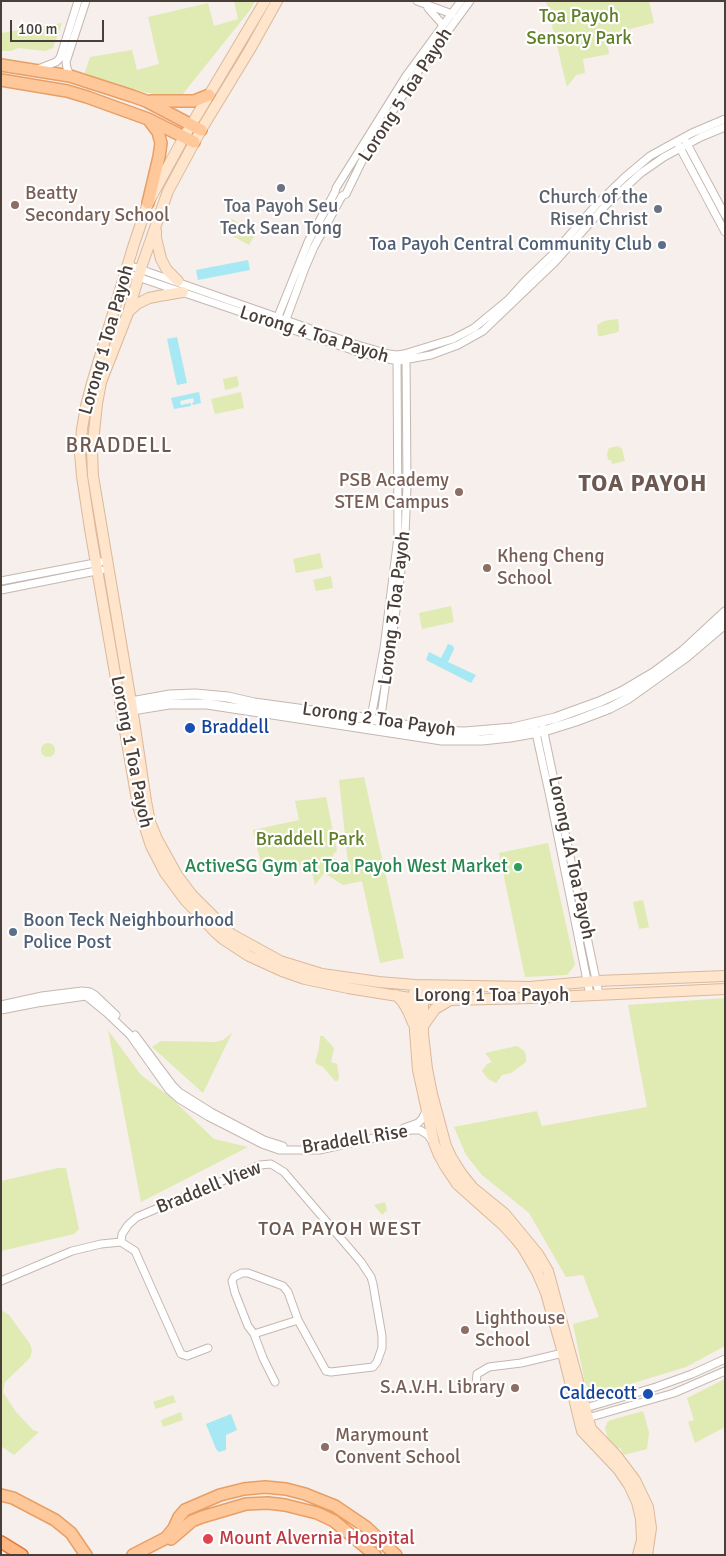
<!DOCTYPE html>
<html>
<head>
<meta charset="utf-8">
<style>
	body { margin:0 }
	#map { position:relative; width:726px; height:1556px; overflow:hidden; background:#f6efeb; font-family:Signika,sans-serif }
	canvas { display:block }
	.frame { position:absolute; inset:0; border:2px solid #4a3e38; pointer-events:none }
	.scale { position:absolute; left:10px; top:20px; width:94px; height:22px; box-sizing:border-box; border:2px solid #4a3e38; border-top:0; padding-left:6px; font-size:15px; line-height:18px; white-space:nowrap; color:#4a3e38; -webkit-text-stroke:4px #fff; paint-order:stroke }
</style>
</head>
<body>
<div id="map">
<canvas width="726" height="1556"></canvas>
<div class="frame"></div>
<div class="scale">100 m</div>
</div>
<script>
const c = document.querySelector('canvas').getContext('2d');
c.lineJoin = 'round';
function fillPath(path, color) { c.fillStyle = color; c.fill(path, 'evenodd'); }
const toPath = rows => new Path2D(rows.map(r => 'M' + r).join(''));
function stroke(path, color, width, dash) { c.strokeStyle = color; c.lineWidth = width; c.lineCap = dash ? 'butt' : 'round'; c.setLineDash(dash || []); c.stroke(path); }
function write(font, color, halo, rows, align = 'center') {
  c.font = font + ' Signika,sans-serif'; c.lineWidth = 4.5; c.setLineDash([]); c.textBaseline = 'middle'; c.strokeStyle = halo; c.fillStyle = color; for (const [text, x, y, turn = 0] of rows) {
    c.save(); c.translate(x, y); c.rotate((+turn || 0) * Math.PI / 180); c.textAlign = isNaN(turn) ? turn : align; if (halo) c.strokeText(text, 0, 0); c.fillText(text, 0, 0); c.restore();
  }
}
fillPath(toPath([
	[234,1,255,1,250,10,182,95,162,95,130,90,84,75,90,57,132,50,137,70,159,64,148,17,208,3,214,26,238,19],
	[546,1,649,1,654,23,605,35,609,54,583,59,585,73,576,75,567,87],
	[62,23,53,48,45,51,18,48,11,51,1,51,1,33],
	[230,218,256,233,249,245,222,230],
	[617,319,618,319,619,329,618,332,602,336,598,336,597,325,604,321],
	[237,376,239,384,237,387,225,390,223,379],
	[241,392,244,408,215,414,211,399],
	[618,446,622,449,625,461,612,464,611,460,608,460,607,453,609,448],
	[320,553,323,568,296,573,293,559],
	[331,576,333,588,316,591,313,580],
	[451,606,454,622,422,629,419,613],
	'41 750a7 7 0 1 1 14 0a7 7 0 1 1-14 0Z',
	[364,777,404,958,380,963,362,881,343,885,324,873,315,885,310,863,263,872,253,830,299,820,295,801,326,797,337,851,333,854,333,858,338,860,339,865,348,863,339,780],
	[548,843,575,965,567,975,525,977,499,853],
	[643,900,649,927,639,929,633,902],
	[725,998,725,1346,686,1367,594,1395,585,1383,573,1324,599,1317,583,1275,566,1277,529,1213,482,1175,466,1155,454,1127,537,1111,542,1126,647,1107,628,1005],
	[108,1030,141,1075,170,1097,214,1139,248,1147,141,1202],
	[232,1033,203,1093,152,1047,161,1041,215,1042,223,1040],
	[320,1036,323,1036,334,1048,331,1062,337,1064,339,1078,337,1081,335,1081,323,1067,315,1063,319,1048],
	[517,1046,523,1050,526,1054,526,1062,511,1073,502,1075,496,1083,488,1079,482,1071,487,1064,492,1062,485,1053],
	[58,1168,66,1168,79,1229,74,1234,1,1251,1,1181],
	[385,1202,387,1210,382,1215,374,1205],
	[1,1310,9,1315,30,1344,32,1350,30,1358,5,1382,3,1392,16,1412,33,1430,39,1432,14,1455,1,1446],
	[725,1379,725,1427,695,1443,688,1422,694,1420,687,1398],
	[173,1395,176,1402,156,1409,153,1402],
	[643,1411,649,1432,647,1449,623,1455,621,1448,611,1450,605,1428,608,1421],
	[181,1412,183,1420,163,1427,161,1420]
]), '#e0eab3');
fillPath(toPath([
	[248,260,250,270,198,280,196,270],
	[177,337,187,383,177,385,167,339],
	[199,392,201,403,193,405,192,403,194,402,193,398,180,401,181,405,191,403,191,406,174,409,171,398],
	[448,644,453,646,454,649,448,662,476,675,471,683,426,660,429,652,441,658],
	[231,1414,237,1430,226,1435,226,1450,219,1452,216,1449,206,1424]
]), '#a6e8f3');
const minor = toPath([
	[417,1,452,14],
	[428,8,443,25],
	[38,69,56,62,60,58,78,1],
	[70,76,67,68,66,62,86,1],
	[686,142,725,215],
	[679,146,725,232],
	[128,265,354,344,389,354,397,355,404,354,453,339,474,328,508,300,526,280,552,255,597,204,625,177,650,156,668,146,692,133,725,119],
	[126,273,361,353,398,361,431,355,458,345,483,331,555,262,606,205,641,173,664,157,701,137,725,127],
	[277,319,308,242,335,192,336,188,406,76,461,1],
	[285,322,305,268,314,247,342,196,346,194,364,157,417,73,470,1],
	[1,581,100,562],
	[1,590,101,570],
	[370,723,384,648,398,537,397,358],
	[534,724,550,797,590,995],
	[543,728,599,994],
	[379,730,398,596,405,536,407,485,406,355],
	[1,1005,42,996,82,991,90,992,95,995,116,1015],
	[1,1010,37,1003,86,996,107,1013,130,1035,169,1090,179,1099,209,1117,262,1144,279,1150,319,1150,411,1130,420,1130,428,1135,432,1141],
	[135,1035,173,1086,179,1092,211,1112,264,1140,283,1146],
	[404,1128,418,1123,422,1119,427,1109],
	[121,1242,122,1234,128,1225,137,1217,260,1165,271,1164,284,1172,361,1262,371,1277,373,1284,382,1336,382,1348,377,1362,373,1367,331,1372,326,1371,298,1320,288,1292,283,1286,248,1273,242,1273,234,1277,232,1281,235,1293,248,1326,254,1334,298,1320],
	[1,1281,72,1251,101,1244,121,1242,135,1251,181,1354,187,1356,208,1348],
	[254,1334,263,1358,275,1382],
	[476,1385,477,1374,489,1367,521,1363,563,1353],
	[582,1409,656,1387,692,1374,725,1359],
	[584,1419,674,1393,725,1371]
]);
const tertiary = toPath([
	[120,704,170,695,195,694,228,697,254,703,371,719,436,731,465,732,513,728,555,718,599,702,623,691,655,672,683,651,725,612],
	[126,711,169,704,207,704,442,740,482,740,510,737,544,731,576,721,610,708,627,699,686,657,725,624]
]);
const secondary = toPath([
	[265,1,184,137,148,203,134,244,92,383,86,406,82,429,80,453,82,476,90,529,138,806,151,846,165,873,185,900,215,932,223,939,249,956,282,971,305,979,348,988,410,998,451,1000,531,998,725,989],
	[277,1,249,51,201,130,168,191,142,265,128,313,101,382,97,404,92,451,93,476,133,714,146,801,150,822,157,839,177,875,192,895,231,934,280,961,322,974,379,982,415,985,530,987,597,981,725,976],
	[156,231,156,238,161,259,167,270,178,281],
	[128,312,137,304,149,298,159,296,183,292],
	[414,993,415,1031,418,1070,434,1143,439,1155,445,1166,457,1184,503,1225,515,1238,523,1248,537,1272,546,1293,563,1353,582,1431,618,1469,629,1485,637,1502,641,1519,642,1540,638,1555],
	[423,993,423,1034,427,1069,432,1094,446,1146,451,1157,461,1173,473,1188,505,1214,538,1254,548,1271,591,1429,616,1455,635,1480,648,1507,651,1528,647,1555],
	[396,995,402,1001,408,1011,413,1023],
	[423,1026,435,1009,450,1000]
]);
const primary = toPath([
	[1,65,70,76,132,96,146,101,201,130],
	[1,80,67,91,87,97,148,119,194,142],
	[151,101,194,101,209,95],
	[148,203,159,157,161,143,158,132,149,120],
	[1,1495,13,1498,55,1520,71,1533,86,1555],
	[171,1539,192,1521,202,1517,246,1504,268,1503,285,1505,317,1513,334,1521,375,1555],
	[133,1555,166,1538,174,1528,179,1517,185,1510,220,1495,244,1489,265,1487,286,1489,305,1494,335,1506,366,1527,396,1555]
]);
const trunk = toPath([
	[1,1542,22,1555]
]);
stroke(minor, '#c5b7b0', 9);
stroke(tertiary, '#c5b7b0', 11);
stroke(secondary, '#dab99c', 12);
stroke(primary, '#e89f66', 14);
stroke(trunk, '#e27738', 14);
stroke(minor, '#fff', 7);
stroke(tertiary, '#fff', 9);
stroke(secondary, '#ffe5cb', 10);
stroke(primary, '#ffc89a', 11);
stroke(trunk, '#ffb883', 11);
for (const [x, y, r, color] of [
	[281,188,5,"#6b7280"],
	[15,205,5,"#8d6e63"],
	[658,209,5,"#6b7280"],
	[662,245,5,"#5c6f8a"],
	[459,492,5,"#8d6e63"],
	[487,568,5,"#8d6e63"],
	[190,728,6,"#1a4fb4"],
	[518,867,5,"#2e9e5b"],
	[13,932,5,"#5c6f8a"],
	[465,1330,5,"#8d6e63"],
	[515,1388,5,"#8d6e63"],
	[648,1394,6,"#1a4fb4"],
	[325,1447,5,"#8d6e63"],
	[208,1539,6,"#e0444e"]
]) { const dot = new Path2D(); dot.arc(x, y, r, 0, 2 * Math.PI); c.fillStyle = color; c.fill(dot); stroke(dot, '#fff', 2); }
write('19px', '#607f28', '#fff', [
	["Toa Payoh",579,17],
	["Sensory Park",579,39],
	["Braddell Park",310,840]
]);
write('19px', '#4a3e38', '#fff', [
	["Lorong 5 Toa Payoh",406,95,-57],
	["Lorong 4 Toa Payoh",314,335,17],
	["Lorong 1 Toa Payoh",107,340,-74],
	["Lorong 3 Toa Payoh",395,608,-83],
	["Lorong 2 Toa Payoh",379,720,8],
	["Lorong 1 Toa Payoh",131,752,79],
	["Lorong 1A Toa Payoh",571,858,78],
	["Lorong 1 Toa Payoh",492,996],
	["Braddell Rise",355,1140,-9],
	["Braddell View",209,1188,-22]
]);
write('19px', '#785e54', '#fff', [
	["Beatty",25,194],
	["Secondary School",25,216],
	["PSB Academy",449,481,"right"],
	["STEM Campus",449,503,"right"],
	["Kheng Cheng",497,557],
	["School",497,579],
	["Lighthouse",475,1319],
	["School",475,1341],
	["S.A.V.H. Library",505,1388,"right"],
	["Marymount",335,1436],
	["Convent School",335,1458]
], 'left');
write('19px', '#5b616d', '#fff', [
	["Church of the",648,198],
	["Risen Christ",648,220],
	["Toa Payoh Seu",281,207,"center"],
	["Teck Sean Tong",281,229,"center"]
], 'right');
write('19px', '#4e5e75', '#fff', [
	["Toa Payoh Central Community Club",652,245],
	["Boon Teck Neighbourhood",23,921,"left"],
	["Police Post",23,943,"left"]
], 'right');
write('19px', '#164399', '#fff', [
	["Braddell",201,728],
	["Caldecott",637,1394,"right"]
], 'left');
write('19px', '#27864d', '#fff', [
	["ActiveSG Gym at Toa Payoh West Market",508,867]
], 'right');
write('19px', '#be3a42', '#fff', [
	["Mount Alvernia Hospital",219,1539]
], 'left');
c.letterSpacing = '1px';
write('20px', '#6d594f', '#fff', [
	["TOA PAYOH WEST",340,1230]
]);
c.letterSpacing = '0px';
c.letterSpacing = '1px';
write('21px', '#6d594f', '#fff', [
	["BRADDELL",119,446]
]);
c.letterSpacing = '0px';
c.letterSpacing = '1px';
write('bold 24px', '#6d594f', '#fff', [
	["TOA PAYOH",643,485]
]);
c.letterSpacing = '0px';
</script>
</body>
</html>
